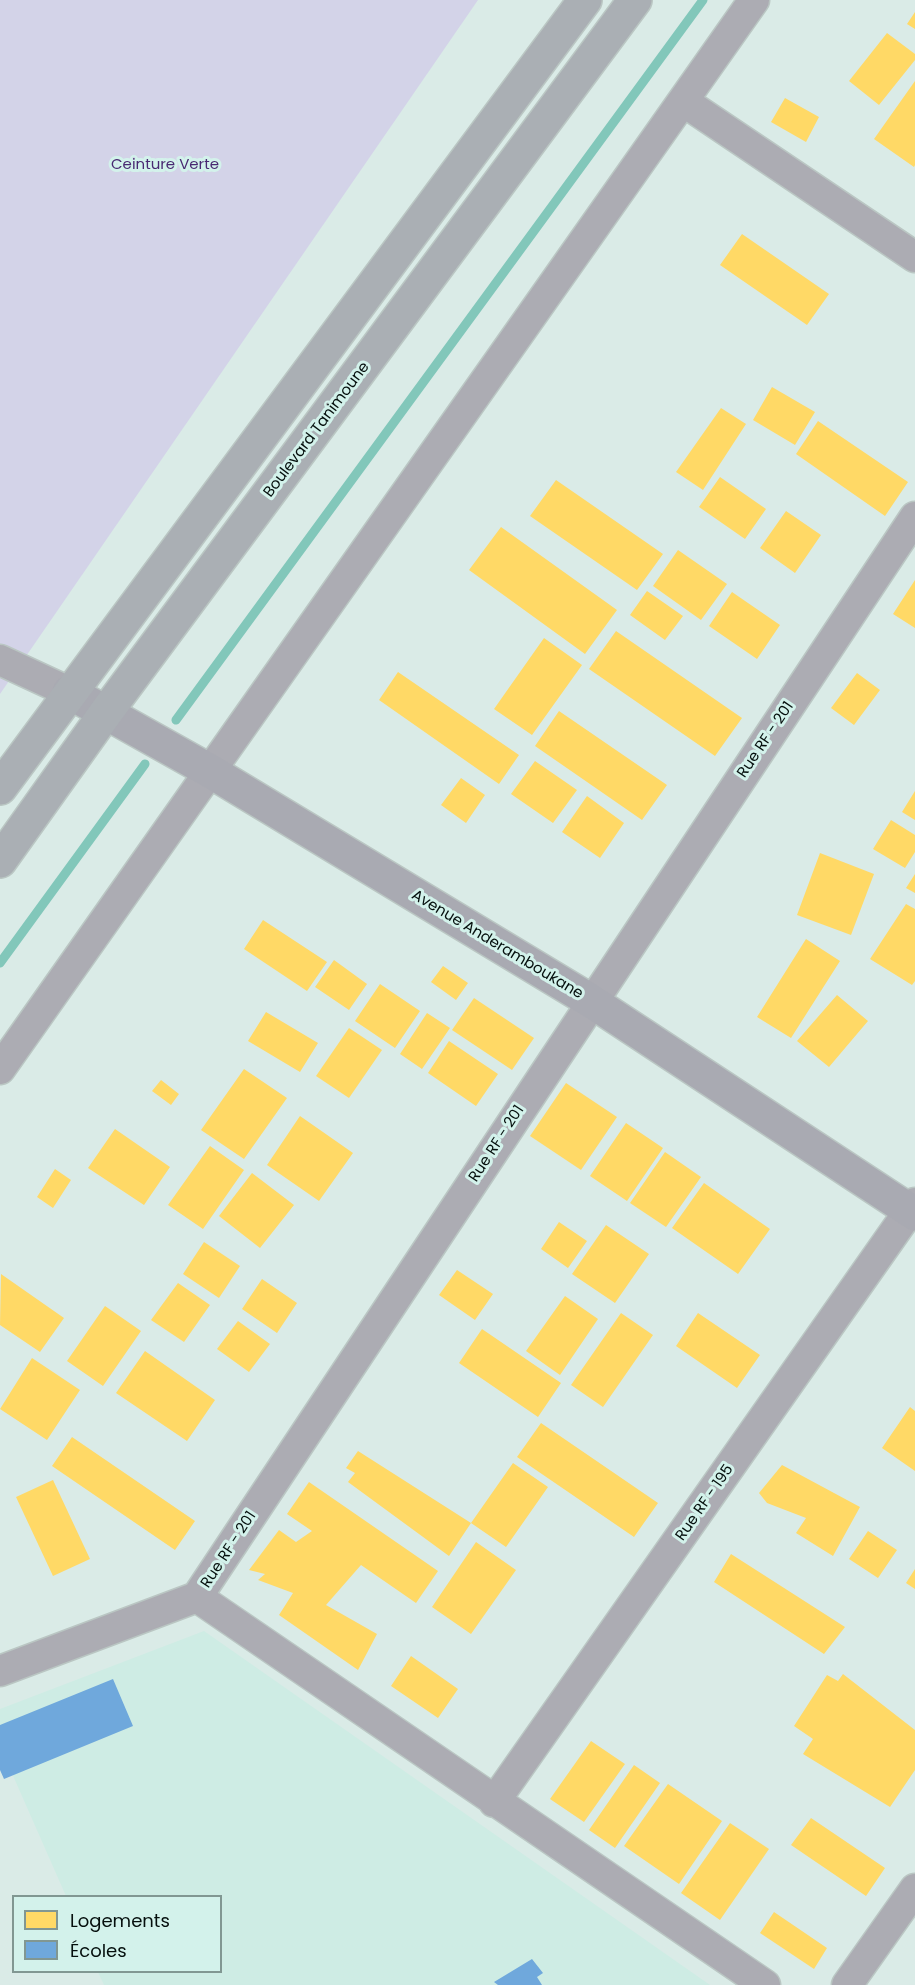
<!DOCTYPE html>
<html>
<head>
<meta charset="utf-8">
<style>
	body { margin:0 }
	#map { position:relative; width:915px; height:1985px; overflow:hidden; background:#daebe7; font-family:Poppins,sans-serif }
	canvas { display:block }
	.legend { position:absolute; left:12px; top:1895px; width:210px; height:78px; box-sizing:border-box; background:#d3f2eb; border:2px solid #819792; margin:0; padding:8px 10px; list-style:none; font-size:18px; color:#050f0d }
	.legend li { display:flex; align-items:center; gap:12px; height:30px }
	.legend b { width:30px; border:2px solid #819792 }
</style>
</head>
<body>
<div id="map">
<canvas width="915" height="1985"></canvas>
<ul class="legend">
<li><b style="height:16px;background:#ffd966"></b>Logements</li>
<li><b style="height:16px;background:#6fa8dc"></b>Écoles</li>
</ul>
</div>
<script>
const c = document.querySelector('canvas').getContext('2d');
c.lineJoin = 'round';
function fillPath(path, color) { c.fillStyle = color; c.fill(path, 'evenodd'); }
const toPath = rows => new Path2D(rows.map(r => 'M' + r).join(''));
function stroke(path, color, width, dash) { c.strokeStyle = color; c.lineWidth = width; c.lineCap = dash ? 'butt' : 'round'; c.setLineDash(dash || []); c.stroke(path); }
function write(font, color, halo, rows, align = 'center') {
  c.font = font + ' Poppins,sans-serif'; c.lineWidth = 6; c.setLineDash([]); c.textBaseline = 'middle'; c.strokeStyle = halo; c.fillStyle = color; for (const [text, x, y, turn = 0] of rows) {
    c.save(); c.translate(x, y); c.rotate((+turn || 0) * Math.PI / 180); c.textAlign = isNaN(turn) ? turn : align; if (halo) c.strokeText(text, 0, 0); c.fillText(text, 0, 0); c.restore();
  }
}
fillPath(toPath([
	[204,1631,710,1985,104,1985,98,1972,220,1972,220,1896,66,1896,0,1746,0,1709]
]), '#ceece4');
fillPath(toPath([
	[0,0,478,0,0,694]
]), '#d3d3e8');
fillPath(toPath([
	[915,12,915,29,907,24],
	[887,33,915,54,915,60,879,105,849,81],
	[915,81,915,165,914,167,874,139],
	[785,98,819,117,806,142,771,122],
	[742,234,829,294,807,325,720,265],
	[772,387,815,412,795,445,753,420],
	[721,408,746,424,703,490,676,472],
	[818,421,908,482,885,516,796,454],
	[720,477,766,509,745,539,699,507],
	[556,480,663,554,637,590,530,516],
	[786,511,821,535,795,573,760,548],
	[501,527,617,610,585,654,469,570],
	[678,550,727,584,701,620,653,586],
	[915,580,915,628,893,614],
	[647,591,683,616,665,640,630,615],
	[732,592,780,625,757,659,709,626],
	[616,631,742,718,715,756,589,669],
	[544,638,582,665,532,735,494,709],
	[398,672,519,755,499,784,379,700],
	[857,673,880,690,854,725,831,708],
	[559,711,667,785,642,820,535,746],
	[535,761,577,790,553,823,511,794],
	[461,778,485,795,466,823,441,805],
	[915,791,915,820,902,812],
	[587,796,624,823,600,858,562,832],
	[891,820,915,835,915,852,905,868,873,849],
	[820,853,874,874,851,935,797,915],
	[915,874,915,893,906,888],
	[906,904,915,909,915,981,912,985,870,959],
	[263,920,327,962,307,991,244,949],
	[806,939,840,961,791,1038,757,1017],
	[334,960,367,984,349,1010,315,987],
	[443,966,468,983,456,1000,431,982],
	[380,984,420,1011,395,1048,355,1021],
	[837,995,868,1021,829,1067,797,1041],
	[474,998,534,1038,512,1070,452,1030],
	[266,1012,318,1043,300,1072,248,1041],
	[427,1013,450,1028,422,1069,400,1054],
	[349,1028,382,1050,349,1098,316,1076],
	[449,1041,498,1074,476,1106,428,1073],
	[244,1069,287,1098,244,1159,201,1130],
	[161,1080,179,1094,171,1105,152,1091],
	[566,1083,617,1117,581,1170,530,1136],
	[300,1116,353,1153,319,1201,267,1165],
	[626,1123,663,1148,627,1201,590,1176],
	[115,1129,170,1167,144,1205,88,1168],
	[210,1146,244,1170,203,1229,168,1205],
	[665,1152,701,1177,666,1227,630,1203],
	[55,1169,71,1180,53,1208,37,1197],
	[252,1173,294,1205,260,1248,219,1216],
	[704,1183,770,1229,738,1274,672,1228],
	[559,1222,587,1241,568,1268,541,1249],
	[606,1225,649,1254,615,1303,572,1274],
	[204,1242,240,1266,219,1298,183,1274],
	[457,1270,493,1294,475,1320,439,1295],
	[1,1274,64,1318,40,1352,0,1325],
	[262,1279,297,1303,277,1333,242,1309],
	[178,1283,210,1305,184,1342,151,1320],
	[565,1296,598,1319,560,1375,526,1351],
	[105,1306,141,1331,103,1386,67,1361],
	[621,1313,653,1335,603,1407,571,1385],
	[698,1313,760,1355,737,1388,676,1346],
	[238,1321,270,1344,249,1372,217,1349],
	[482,1329,561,1383,538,1417,459,1363],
	[145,1351,215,1400,187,1441,116,1393],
	[32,1358,80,1390,47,1440,0,1409],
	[910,1407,915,1411,915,1471,882,1448],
	[541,1423,658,1503,634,1537,517,1457],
	[72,1437,195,1521,175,1550,52,1466],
	[358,1451,471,1523,449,1556,348,1482,355,1473,346,1468],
	[513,1463,548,1487,506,1547,471,1523],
	[782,1465,860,1507,833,1556,796,1533,806,1518,767,1503,759,1493],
	[53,1480,90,1559,53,1576,16,1497],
	[309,1482,438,1571,416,1603,361,1565,326,1605,377,1634,358,1670,279,1615,293,1593,258,1580,265,1574,249,1570,279,1530,296,1542,312,1531,287,1514],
	[868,1531,897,1550,878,1578,849,1559],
	[476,1542,516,1570,471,1634,432,1607],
	[731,1554,845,1627,824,1654,714,1582],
	[915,1569,915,1589,906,1583],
	[411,1656,458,1689,438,1718,391,1686],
	[843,1674,915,1730,915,1770,890,1807,803,1754,813,1739,794,1726,827,1675,838,1681],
	[591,1741,625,1764,584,1822,550,1799],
	[634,1765,660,1783,615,1848,589,1830],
	[668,1784,722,1821,679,1884,624,1846],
	[811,1818,885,1868,866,1896,791,1845],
	[730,1823,769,1849,720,1920,681,1893],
	[774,1912,827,1948,814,1969,760,1933]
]), '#ffd966');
fillPath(toPath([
	[113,1679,133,1726,4,1779,0,1770,0,1725],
	[532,1959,543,1973,537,1977,542,1985,498,1985,494,1982]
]), '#6fa8dc');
stroke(toPath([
	[176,720,703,0],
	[0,963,145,764]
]), '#82c7ba', 9);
const street = toPath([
	[683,101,915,257],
	[0,660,69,692],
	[0,1069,754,0],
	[197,1597,765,1985],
	[0,1671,197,1597,915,517],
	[494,1802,915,1203],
	[847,1985,915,1889]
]);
const secondary = toPath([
	[69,692,210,771,591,1001,915,1214]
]);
const primary = toPath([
	[0,788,585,0],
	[0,861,107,711,635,0]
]);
stroke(street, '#bac6c3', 33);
stroke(secondary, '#bac6c3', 36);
stroke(primary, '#bac6c3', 36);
stroke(street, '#acacb3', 30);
stroke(secondary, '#a9aab2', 33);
stroke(primary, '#aaafb4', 33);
write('15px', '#492972', '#d3f2eb', [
	["Ceinture Verte",165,165]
]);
write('15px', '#050f0d', '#d3f2eb', [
	["Boulevard Tanimoune",317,430,-53],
	["Rue RF - 201",766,740,-56],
	["Avenue Anderamboukane",497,945,31],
	["Rue RF - 201",497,1144,-57],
	["Rue RF - 195",705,1503,-55],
	["Rue RF - 201",229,1550,-57]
]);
</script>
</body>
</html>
